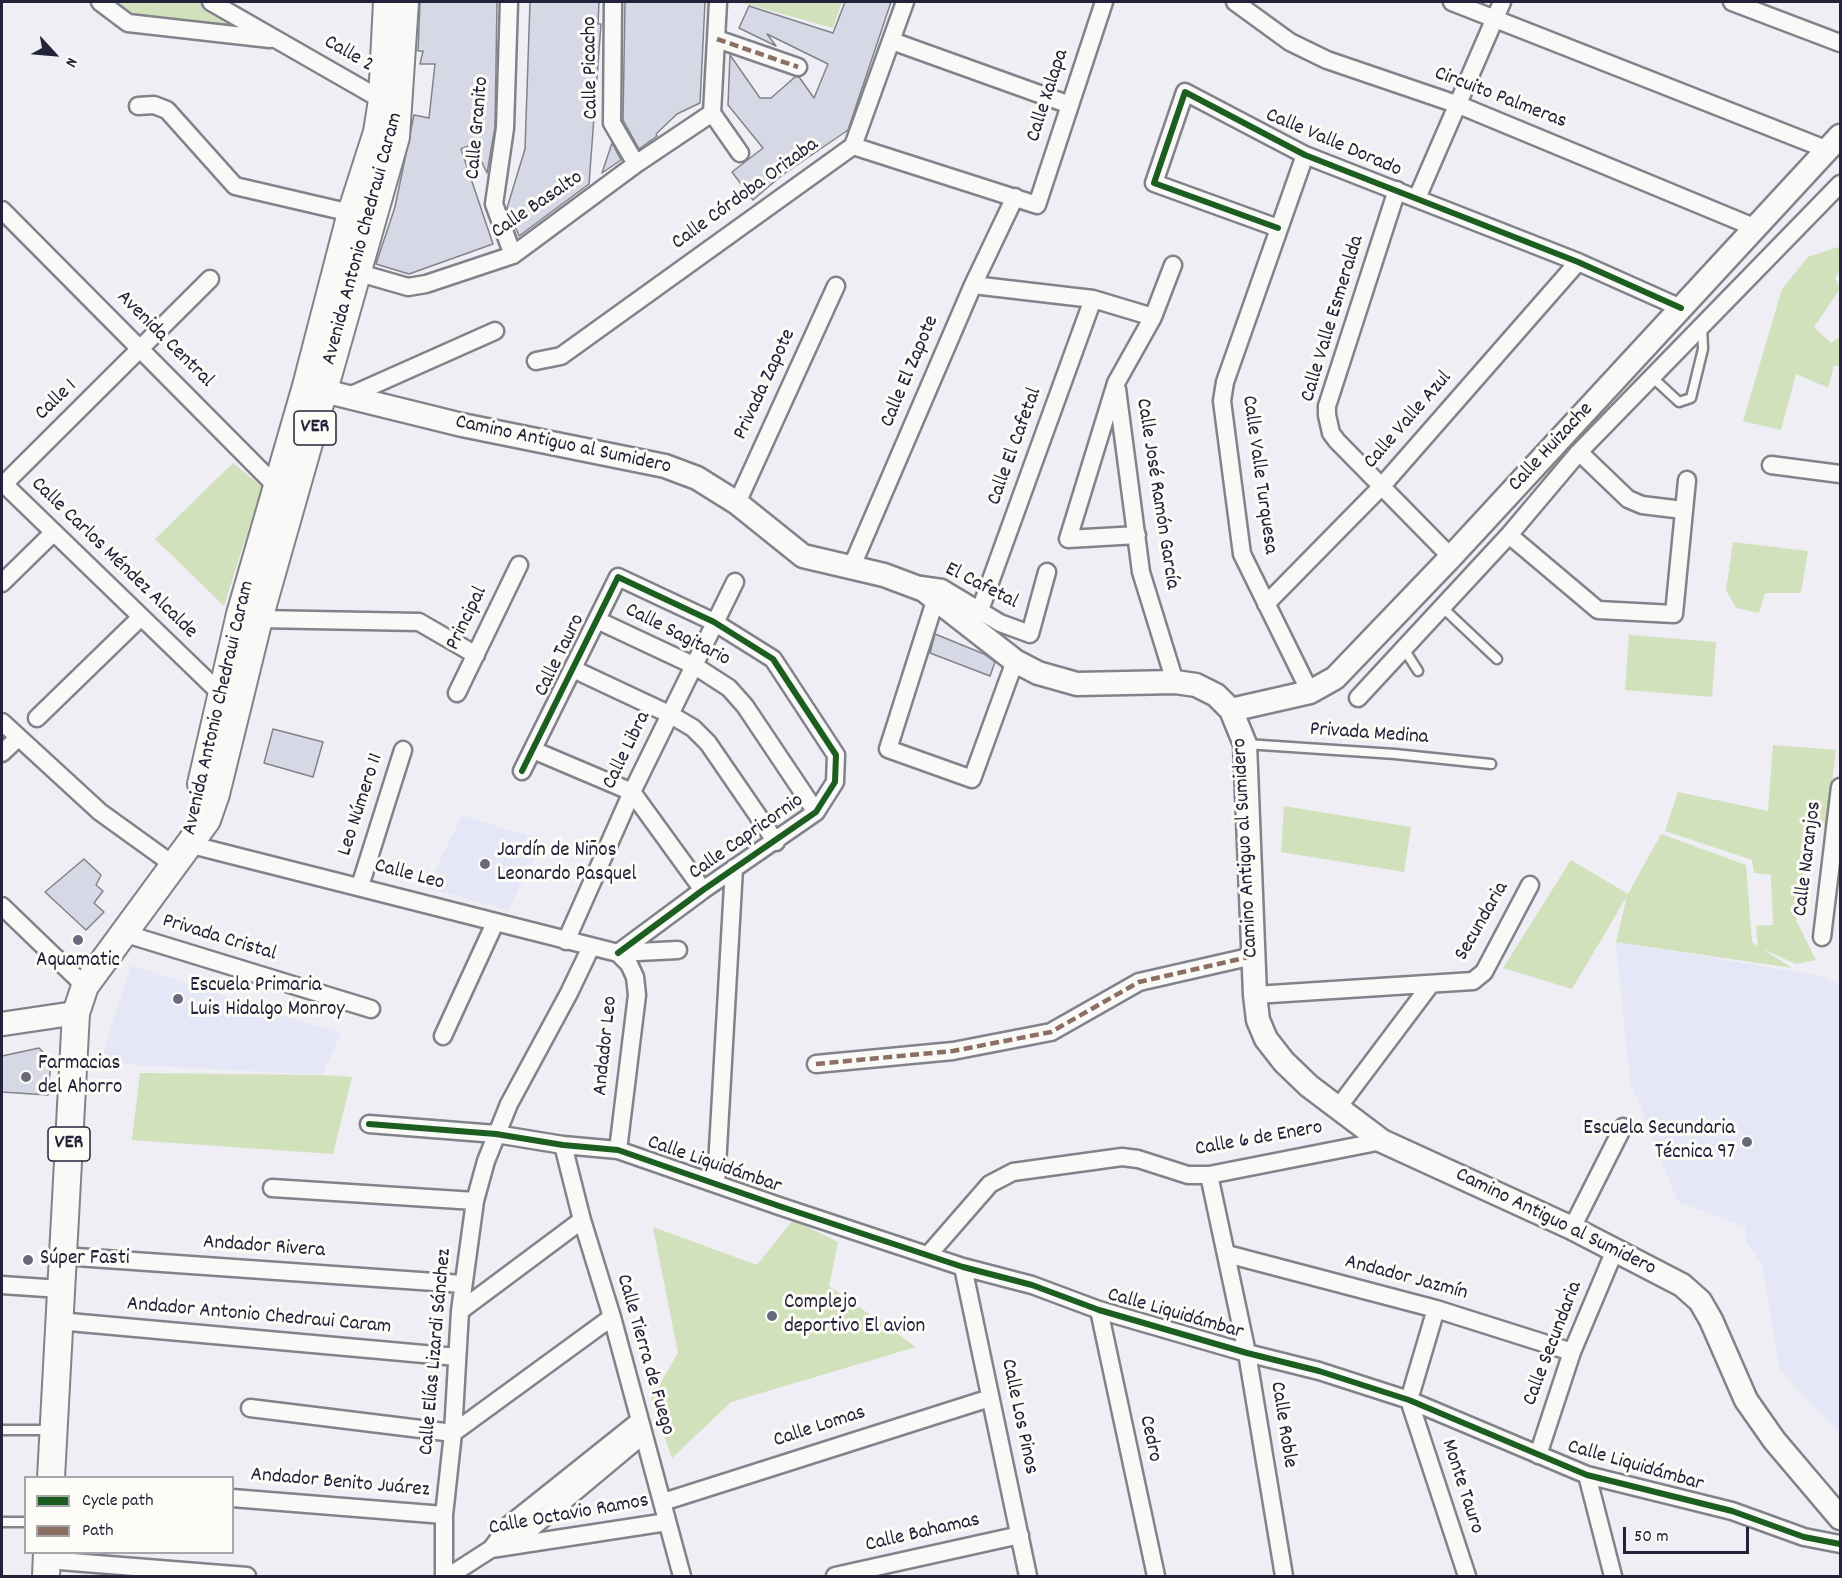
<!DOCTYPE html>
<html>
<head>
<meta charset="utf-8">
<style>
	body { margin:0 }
	#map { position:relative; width:1842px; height:1578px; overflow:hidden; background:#eeeef4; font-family:Dekko,sans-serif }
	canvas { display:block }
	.frame { position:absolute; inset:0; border:3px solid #22223b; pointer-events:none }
	.legend { position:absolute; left:24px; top:1476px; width:210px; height:78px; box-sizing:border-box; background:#fdfcf7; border:2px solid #a5a5ac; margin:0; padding:8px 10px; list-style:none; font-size:18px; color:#22223b }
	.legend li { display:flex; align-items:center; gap:12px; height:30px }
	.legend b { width:30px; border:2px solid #a5a5ac }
	.north { position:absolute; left:24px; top:24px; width:60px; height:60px; -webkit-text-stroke:4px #fdfcf7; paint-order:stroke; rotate:116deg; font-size:16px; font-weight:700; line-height:24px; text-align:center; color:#22223b }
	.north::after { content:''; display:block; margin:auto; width:21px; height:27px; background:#22223b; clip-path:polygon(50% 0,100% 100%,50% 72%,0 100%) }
	.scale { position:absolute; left:1623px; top:1527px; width:126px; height:27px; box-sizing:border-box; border:3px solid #22223b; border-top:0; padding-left:8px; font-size:18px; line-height:21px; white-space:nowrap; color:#22223b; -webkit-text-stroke:4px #fdfcf7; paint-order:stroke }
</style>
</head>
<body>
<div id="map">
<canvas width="1842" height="1578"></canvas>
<div class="frame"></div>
<ul class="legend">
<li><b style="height:8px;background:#1b5e20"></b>Cycle path</li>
<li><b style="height:8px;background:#8d6e63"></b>Path</li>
</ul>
<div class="north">N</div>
<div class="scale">50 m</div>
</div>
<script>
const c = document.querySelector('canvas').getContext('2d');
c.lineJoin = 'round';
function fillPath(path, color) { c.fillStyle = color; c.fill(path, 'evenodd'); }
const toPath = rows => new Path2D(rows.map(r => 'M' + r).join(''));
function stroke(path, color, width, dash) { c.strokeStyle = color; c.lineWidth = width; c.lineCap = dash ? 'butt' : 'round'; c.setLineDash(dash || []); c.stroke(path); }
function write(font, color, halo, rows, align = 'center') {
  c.font = font + ' Dekko,sans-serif'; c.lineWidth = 6; c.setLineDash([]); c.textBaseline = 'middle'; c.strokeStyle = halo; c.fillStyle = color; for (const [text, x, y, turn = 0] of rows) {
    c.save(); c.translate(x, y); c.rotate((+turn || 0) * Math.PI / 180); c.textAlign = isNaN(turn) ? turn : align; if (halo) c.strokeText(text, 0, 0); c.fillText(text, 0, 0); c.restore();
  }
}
fillPath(toPath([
	[462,815,543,841,508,910,427,888],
	[1616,942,1822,976,1840,984,1840,1433,1780,1371,1762,1264,1746,1241,1746,1227,1678,1202,1630,1081],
	[131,965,341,1034,322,1075,100,1063]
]), '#e5e7f6');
fillPath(toPath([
	[113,2,198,2,229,20,225,32,129,17],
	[739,2,842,2,833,28],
	[1838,247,1840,249,1840,270,1835,278,1840,289,1814,327,1831,343,1840,337,1840,367,1834,365,1828,388,1796,374,1781,430,1743,421,1782,289,1808,257],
	[233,463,262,487,224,606,155,539],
	[1733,542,1808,551,1801,593,1765,593,1759,613,1736,608,1726,590],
	[1629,635,1716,642,1712,697,1625,690],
	[1773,745,1836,750,1826,829,1813,832,1796,920,1816,960,1796,964,1763,949,1792,968,1616,942,1627,896,1572,989,1503,968,1571,860,1628,894,1661,834,1746,865,1752,942,1758,946,1756,926,1773,925,1771,875,1754,873,1752,860,1665,831,1678,792,1768,811],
	[1284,806,1411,827,1404,872,1281,852],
	[140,1073,322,1075,352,1077,333,1154,132,1140],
	[793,1220,838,1242,829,1286,916,1347,731,1402,672,1458,651,1399,678,1353,653,1227,757,1265]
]), '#d1e1bc');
const building = toPath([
	[420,2,497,2,495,127,487,173,473,144,461,149,493,244,409,274,376,264,395,207,414,115,429,118,435,64,420,64,423,51,418,51,420,2],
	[530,2,599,2,598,24,601,24,589,184,519,236,507,208,525,149,530,2],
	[625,2,705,2,700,103,677,114,656,134,657,136,639,149,623,120,625,2],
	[845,2,891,2,848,130,781,176,753,200,732,172,763,148,728,105,730,55,760,98,771,98,795,77,799,77,814,98,828,64,767,34,776,46,739,28,749,6,833,33,845,2],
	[612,143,621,160,602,173,612,143],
	[935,634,984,654,995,662,990,676,930,653,935,634],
	[273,729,323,742,313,777,264,763,273,729],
	[84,859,101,875,96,885,103,891,94,903,104,912,86,930,45,892,84,859],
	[39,1048,51,1061,48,1095,2,1092,2,1056,39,1048]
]);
fillPath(building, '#d7d8e5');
stroke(building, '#82828a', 1.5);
const service = toPath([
	[1652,377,1679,402,1691,398,1703,349,1702,326],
	[1443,608,1497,659],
	[1404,649,1418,671],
	[1246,744,1395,754,1491,764],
	[2,1430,51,1430],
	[2,1522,26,1522]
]);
const minor = toPath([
	[100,2,128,23,270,39],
	[211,2,382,100,391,102],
	[509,2,505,128,494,204,513,255],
	[613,2,612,123,636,164],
	[718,2,712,113,740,153],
	[1235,2,1290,42,1327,60,1459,105,1756,228],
	[1452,2,1828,150],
	[1732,2,1840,43],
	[717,39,798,67],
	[892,41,1070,105],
	[138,106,154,105,167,110,235,186,351,213],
	[853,146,1037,205,1104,2],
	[1305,155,1225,382,1222,401,1242,554,1310,692],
	[1397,190,1327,406,1327,415,1331,433,1337,441,1451,557],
	[1417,198,1502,2],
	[2,210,282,492],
	[1278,228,1154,183,1185,92,1305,155,1578,262,1681,308],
	[349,270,408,287,426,284,513,255,636,164,712,113],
	[973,285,1093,299,1153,317],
	[536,361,561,356,853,146,905,2],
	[1117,389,1141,572,1175,682],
	[349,396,495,331],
	[1579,452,1628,499,1642,505,1683,510],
	[1771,465,1840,474],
	[2,482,220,693],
	[4,484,210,279],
	[737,503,836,286],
	[1137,535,1068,539,1116,383,1153,317,1173,265],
	[1509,535,1598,610,1674,614,1687,480],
	[852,566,973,285,1015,197],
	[2,583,53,533],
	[921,585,942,588,1000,623,1030,634,1047,572],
	[936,598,888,749,972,779,1015,661],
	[1266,604,1381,487,1578,262],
	[980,610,1093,299],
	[259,619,419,622,476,655],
	[597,620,695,666,729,688,745,706,816,812],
	[573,669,671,715,693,728,708,743,776,842],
	[457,693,519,565],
	[1358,698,1509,535,1579,452,1840,184],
	[37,718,141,617],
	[2,722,100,812,175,866],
	[533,750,632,792,703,890],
	[2,753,18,738],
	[522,771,618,577,714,622,773,659,836,755,835,782,816,812,703,890,618,953],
	[188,844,618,953,678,950],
	[360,886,403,750],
	[2,906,85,986],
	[123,933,371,1009],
	[1822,937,1840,787],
	[566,941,632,792,735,582],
	[1255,995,1473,981,1484,972,1530,885],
	[443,1036,495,923],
	[816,1064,953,1051,1051,1032,1139,982,1253,956],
	[1337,1109,1431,984],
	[369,1124,496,1134,563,1145,618,1150,779,1206,963,1267,1032,1285,1099,1310,1247,1353,1319,1371,1409,1400,1587,1475,1732,1511,1804,1537,1840,1544],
	[563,1145,582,1220,612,1317,682,1576],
	[618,1150,637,995,635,977,629,964,618,953],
	[1209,1175,1247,1353,1284,1576],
	[716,1184,734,868],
	[272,1188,475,1201],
	[1572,1228,1623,1127],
	[929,1254,990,1184,1013,1172,1122,1157,1138,1159,1188,1175,1209,1175,1382,1141],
	[1227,1254,1436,1309,1572,1352],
	[62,1256,463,1284],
	[963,1267,1028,1576],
	[2,1285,60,1289],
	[1436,1309,1409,1400,1467,1576],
	[1099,1310,1156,1576],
	[460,1311,582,1220],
	[58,1321,457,1357],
	[250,1408,453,1433,612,1317],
	[1538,1455,1572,1352,1615,1250],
	[1587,1475,1613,1576],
	[232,1498,444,1515],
	[663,1502,990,1398],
	[508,1541,527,1532,643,1435],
	[491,1549,510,1524,639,1421],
	[47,1560,247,1576],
	[444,1576,444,1515,453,1433,460,1311,475,1201,486,1161,509,1104,569,993,591,947],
	[449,1576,491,1549,667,1522],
	[835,1576,1020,1535]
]);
const secondary = toPath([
	[308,387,462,425,665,466,697,478,737,503,803,556,884,575,924,590,1015,661,1038,673,1077,684,1175,682,1196,685,1216,695,1231,710,1245,744,1255,995,1258,1020,1266,1039,1284,1062,1309,1086,1382,1141,1572,1228,1682,1285,1700,1301,1711,1320,1746,1400,1774,1440,1840,1518],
	[1231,710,1310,692,1335,678,1451,557,1840,136],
	[2,1024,76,1013]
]);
const primary = toPath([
	[201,784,240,614,306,386,351,213,377,132,382,100,387,2],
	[51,1478,76,1013,85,986,207,820,216,794,259,619,396,137,405,2],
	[46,1576,47,1552]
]);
stroke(service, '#82828a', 13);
stroke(minor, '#82828a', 21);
stroke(secondary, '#82828a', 27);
stroke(primary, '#82828a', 30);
stroke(service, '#f9f9f8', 8);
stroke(minor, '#f9f9f8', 16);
stroke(secondary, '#f9f9f8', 22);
stroke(primary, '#f9f9f8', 26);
stroke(toPath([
	[717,39,798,67],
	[816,1064,953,1051,1051,1032,1139,982,1253,956]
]), '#8d6e63', 4.5, [9, 4.5]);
stroke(toPath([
	[1278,228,1154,183,1185,92,1305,155,1578,262,1681,308],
	[522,771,618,577,714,622,773,659,836,755,835,782,816,812,703,890,618,953],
	[369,1124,496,1134,563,1145,618,1150,779,1206,963,1267,1032,1285,1099,1310,1247,1353,1319,1371,1409,1400,1587,1475,1732,1511,1804,1537,1840,1544]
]), '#1b5e20', 6);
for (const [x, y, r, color] of [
	[485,864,6,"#69697c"],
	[78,940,6,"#69697c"],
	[178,999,6,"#69697c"],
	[26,1077,6,"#69697c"],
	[1747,1142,6,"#69697c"],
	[28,1260,6,"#69697c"],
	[772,1316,6,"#69697c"]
]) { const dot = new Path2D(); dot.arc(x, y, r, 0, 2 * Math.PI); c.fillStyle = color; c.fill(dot); stroke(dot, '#fdfcf7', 2); }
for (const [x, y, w] of [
	[315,428,42],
	[69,1144,42]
]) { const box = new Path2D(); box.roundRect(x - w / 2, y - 17, w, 34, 4.5); c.fillStyle = '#fdfcf7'; c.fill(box); stroke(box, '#22223b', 1.5); }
write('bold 20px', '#22223b', null, [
	["VER",315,428],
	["VER",69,1144]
]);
write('21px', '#22223b', '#fdfcf7', [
	["Calle 2",348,55,30],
	["Calle Picacho",592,68,-91],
	["Calle Xalapa",1049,96,-72],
	["Circuito Palmeras",1500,99,21],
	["Calle Granito",479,128,-85],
	["Calle Valle Dorado",1333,144,23],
	["Calle Córdoba Orizaba",746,195,-36],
	["Calle Basalto",538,206,-34],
	["Avenida Antonio Chedraui Caram",364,239,-75],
	["Calle Valle Esmeralda",1334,319,-73],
	["Avenida Central",164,340,45],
	["Calle El Zapote",911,372,-67],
	["Privada Zapote",766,385,-65],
	["Calle 1",57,401,-44],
	["Calle Valle Azul",1409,421,-49],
	["Camino Antiguo al Sumidero",563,446,12],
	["Calle El Cafetal",1016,447,-70],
	["Calle Huizache",1552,448,-47],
	["Calle Valle Turquesa",1258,475,82],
	["Calle José Ramón García",1156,494,81],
	["Calle Carlos Méndez Alcalde",113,559,44],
	["El Cafetal",981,587,27],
	["Principal",468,619,-64],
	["Calle Sagitario",677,636,27],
	["Calle Tauro",561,656,-64],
	["Avenida Antonio Chedraui Caram",220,708,-77],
	["Privada Medina",1369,735,4],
	["Calle Libra",628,751,-64],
	["Leo Número 11",362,805,-72],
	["Calle Capricornio",747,838,-35],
	["Camino Antiguo al Sumidero",1247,848,-93],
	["Calle Naranjos",1809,859,-83],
	["Calle Leo",409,876,15],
	["Secundaria",1483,922,-60],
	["Privada Cristal",219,939,17],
	["Andador Leo",607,1046,-84],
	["Calle 6 de Enero",1259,1140,-10],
	["Calle Liquidámbar",714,1166,19],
	["Camino Antiguo al Sumidero",1555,1223,26],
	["Andador Rivera",264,1248,4],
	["Andador Jazmín",1406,1279,15],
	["Calle Liquidámbar",1175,1315,16],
	["Andador Antonio Chedraui Caram",259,1317,5],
	["Calle Secundaria",1554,1344,-69],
	["Calle Elías Lizardi Sánchez",437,1352,-85],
	["Calle Tierra de Fuego",644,1355,74],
	["Calle Los Pinos",1018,1417,78],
	["Calle Roble",1282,1425,81],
	["Calle Lomas",820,1428,-18],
	["Cedro",1149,1439,78],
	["Calle Liquidámbar",1635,1467,16],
	["Andador Benito Juárez",340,1484,5],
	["Monte Tauro",1461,1487,72],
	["Calle Octavio Ramos",569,1516,-10],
	["Calle Bahamas",923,1534,-13]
]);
write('21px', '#22223b', '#fdfcf7', [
	["Jardín de Niños",497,852],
	["Leonardo Pasquel",497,876],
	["Aquamatic",78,962,"center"],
	["Escuela Primaria",190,987],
	["Luis Hidalgo Monroy",190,1011],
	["Farmacias",38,1065],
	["del Ahorro",38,1089],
	["Escuela Secundaria",1735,1130,"right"],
	["Técnica 97",1735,1154,"right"],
	["Súper Fasti",40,1260],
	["Complejo",784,1304],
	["deportivo El avion",784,1328]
], 'left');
</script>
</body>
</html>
